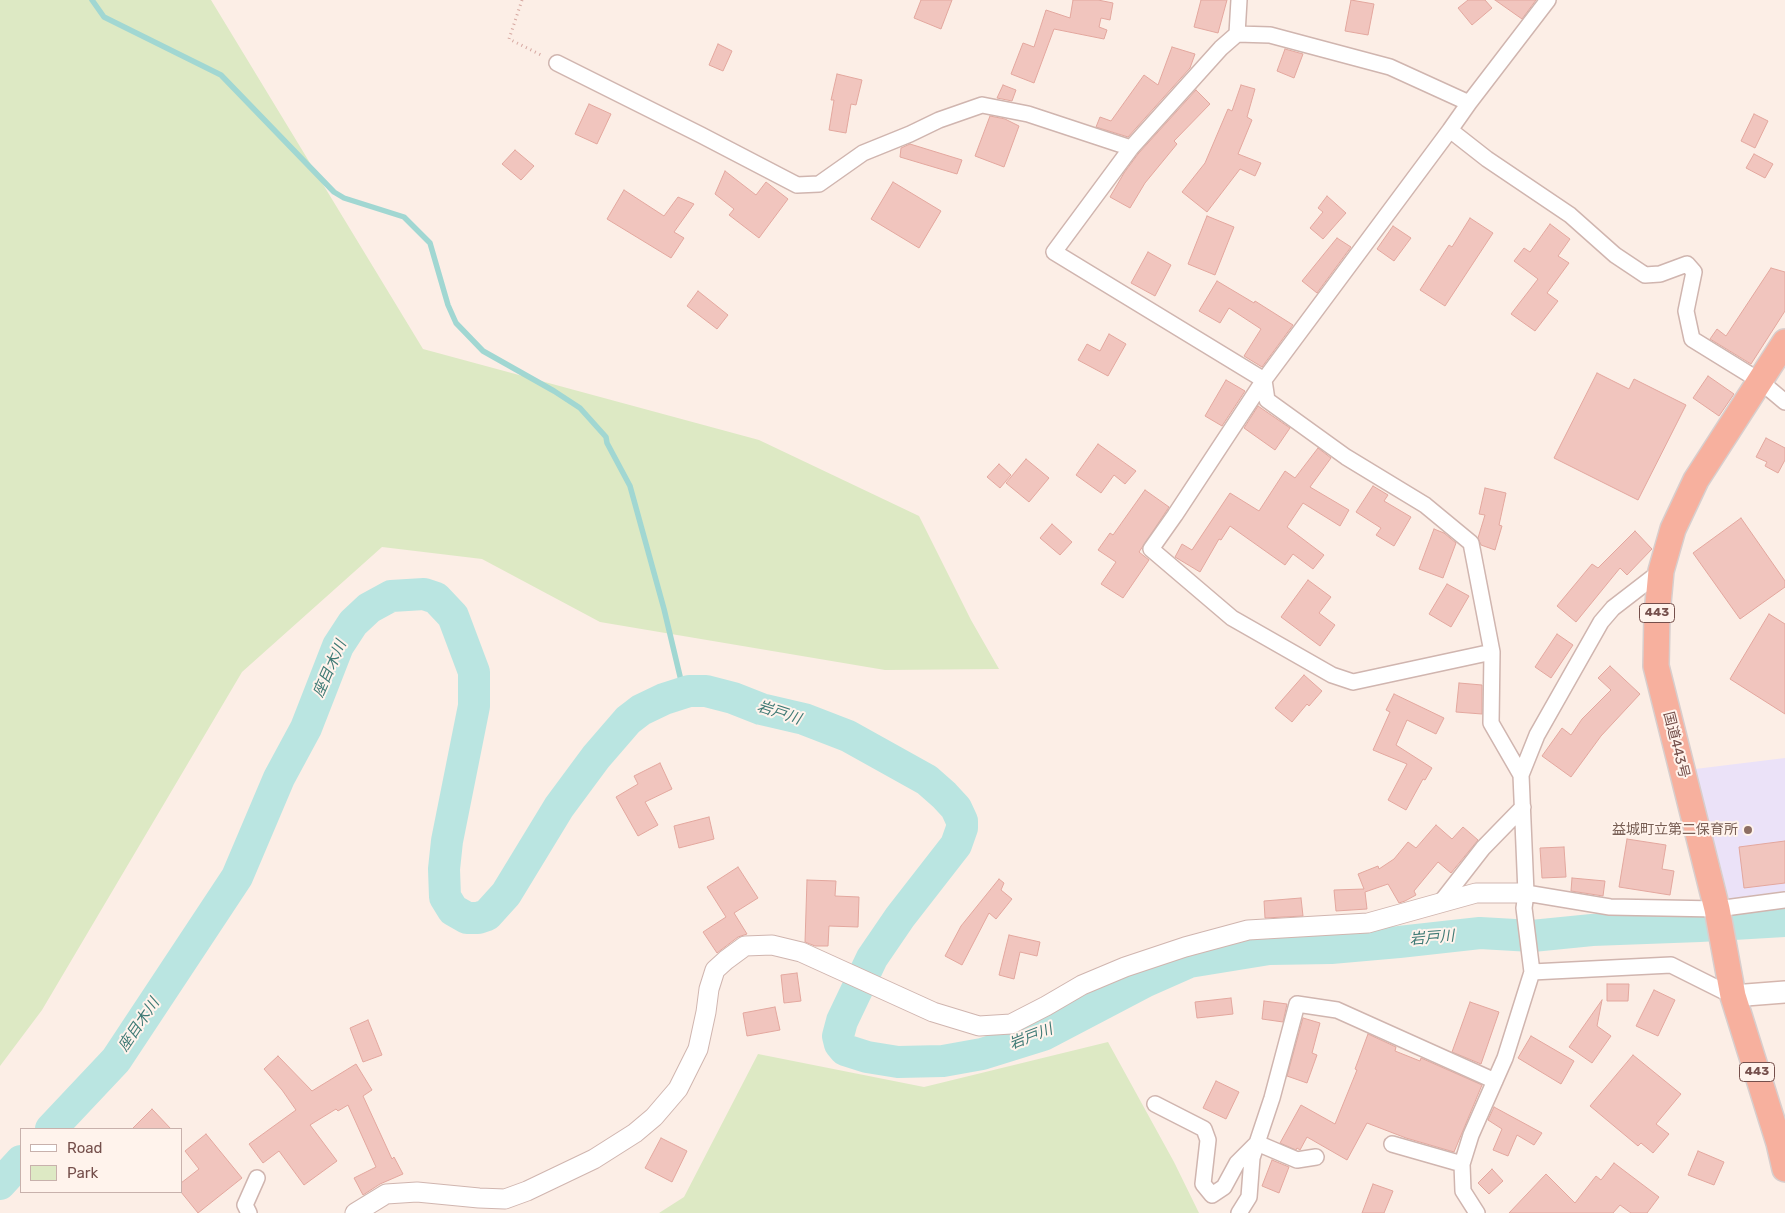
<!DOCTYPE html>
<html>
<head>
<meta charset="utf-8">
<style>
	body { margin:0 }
	#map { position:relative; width:1785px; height:1213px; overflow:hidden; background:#fceee6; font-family:Rubik,sans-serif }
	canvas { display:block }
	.legend { position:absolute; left:20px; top:1128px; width:162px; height:65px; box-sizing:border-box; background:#fff3ec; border:1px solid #c8b1ac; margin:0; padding:6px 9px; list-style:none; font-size:15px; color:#754f4b }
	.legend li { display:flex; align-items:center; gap:10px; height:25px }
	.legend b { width:25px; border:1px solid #c8b1ac }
</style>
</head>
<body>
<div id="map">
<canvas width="1785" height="1213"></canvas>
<ul class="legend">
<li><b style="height:6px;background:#fff"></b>Road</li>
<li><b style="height:14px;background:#dde9c4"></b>Park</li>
</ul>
</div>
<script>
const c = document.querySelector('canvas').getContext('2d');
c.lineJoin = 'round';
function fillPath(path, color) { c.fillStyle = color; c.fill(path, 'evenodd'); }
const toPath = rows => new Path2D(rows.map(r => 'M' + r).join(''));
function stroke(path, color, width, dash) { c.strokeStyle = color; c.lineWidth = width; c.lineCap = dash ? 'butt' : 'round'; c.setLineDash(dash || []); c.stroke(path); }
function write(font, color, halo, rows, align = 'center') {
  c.font = font + ' Rubik,"Noto Sans JP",sans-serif'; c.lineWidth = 4; c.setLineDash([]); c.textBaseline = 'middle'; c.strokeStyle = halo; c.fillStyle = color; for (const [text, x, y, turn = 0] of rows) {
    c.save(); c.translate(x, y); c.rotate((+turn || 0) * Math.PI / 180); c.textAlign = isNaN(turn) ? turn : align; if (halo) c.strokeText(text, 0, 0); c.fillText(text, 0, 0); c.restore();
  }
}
fillPath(toPath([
	[1785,758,1785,891,1729,899,1695,769]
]), '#ebe2f8');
fillPath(toPath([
	[0,0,211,0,423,349,759,440,919,516,971,620,999,669,885,670,600,622,482,559,382,547,242,672,42,1010,0,1066],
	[1108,1042,1174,1162,1199,1213,659,1213,684,1197,758,1054,924,1087]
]), '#dde9c4');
stroke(toPath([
	[92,0,104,17,221,75,334,192,344,198,404,217,430,243,448,305,456,323,483,351,554,391,580,408,606,437,607,443,630,486,664,609,684,693]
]), '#a1d7d2', 5.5);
stroke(toPath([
	[51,1129,116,1060,237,877,279,778,306,728,338,646,353,623,369,608,391,596,424,594,436,598,453,616,474,672,474,706,447,841,444,869,445,897,453,910,467,918,478,918,487,915,506,894,559,807,596,757,628,720,641,710,664,699,689,691,706,691,733,698,761,709,804,719,848,736,927,780,944,795,956,808,962,821,962,828,956,845,900,917,872,958,842,1021,838,1036,840,1044,845,1050,867,1057,898,1062,943,1061,982,1054,1043,1035,1146,981,1189,962,1269,949,1331,948,1399,942,1480,933,1532,936,1592,930,1700,926,1785,921],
	[0,1184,21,1161]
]), '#bae5e1', 32);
const building = toPath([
	[921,0,952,0,941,29,914,18,921,0],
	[1073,0,1098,0,1113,3,1110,20,1101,18,1099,27,1107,30,1104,39,1054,29,1034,83,1011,74,1023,43,1034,47,1046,10,1070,18,1073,0],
	[1201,0,1227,0,1218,33,1194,27,1201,0],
	[1351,0,1374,4,1368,35,1345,31,1351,0],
	[1468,0,1485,0,1492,8,1472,25,1458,8,1468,0],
	[1495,0,1536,0,1522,19,1495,0],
	[718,44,732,51,723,71,709,65,718,44],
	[1172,47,1195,54,1190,68,1128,137,1096,127,1100,117,1111,121,1144,75,1158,85,1172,47],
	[1285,49,1303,54,1294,78,1277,71,1285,49],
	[837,74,862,80,856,105,851,104,846,133,829,130,834,100,831,100,837,74],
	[1003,85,1016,90,1012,101,997,98,1003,85],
	[1241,85,1255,89,1247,117,1252,120,1238,154,1261,163,1255,176,1240,169,1207,212,1182,192,1205,163,1228,109,1232,111,1241,85],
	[1196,90,1210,104,1174,141,1177,144,1145,183,1130,208,1110,197,1124,173,1138,154,1196,90],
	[589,104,611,114,597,144,575,134,589,104],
	[1754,114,1768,121,1755,148,1741,141,1754,114],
	[990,116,1005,119,1019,126,1004,167,975,156,990,116],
	[910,144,962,160,957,174,900,157,901,148,910,144],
	[515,150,534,166,521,180,502,164,515,150],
	[1754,154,1773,164,1765,178,1746,168,1754,154],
	[725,171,756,195,766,182,788,199,759,238,729,215,734,209,715,194,725,171],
	[893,182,941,211,919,248,871,219,893,182],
	[624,190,664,216,678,197,694,204,674,232,684,238,671,258,607,219,624,190],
	[1327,196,1346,213,1323,239,1310,228,1323,212,1318,208,1327,196],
	[1207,216,1234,227,1215,275,1188,264,1207,216],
	[1470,218,1493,233,1445,306,1420,290,1449,245,1452,247,1470,218],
	[1550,224,1570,239,1558,256,1569,263,1547,293,1558,301,1535,331,1511,314,1538,279,1514,261,1524,248,1530,252,1550,224],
	[1393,226,1411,238,1394,261,1377,249,1393,226],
	[1337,238,1351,247,1317,293,1302,281,1337,238],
	[1148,252,1171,265,1155,296,1131,283,1148,252],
	[1771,268,1785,272,1785,311,1751,364,1710,339,1717,329,1726,336,1771,268],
	[1217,281,1254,303,1255,301,1293,325,1262,367,1244,356,1261,329,1229,308,1220,323,1199,311,1217,281],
	[698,291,728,315,717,329,687,306,698,291],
	[1109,334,1126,344,1108,376,1078,360,1087,344,1100,351,1109,334],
	[1597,373,1629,389,1634,379,1686,405,1638,500,1554,458,1597,373],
	[1708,376,1734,394,1719,416,1693,398,1708,376],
	[1226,380,1245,391,1222,426,1205,416,1226,380],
	[1258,406,1290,428,1275,450,1244,428,1258,406],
	[1766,438,1785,448,1785,460,1778,473,1765,466,1767,462,1756,457,1766,438],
	[1098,444,1136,471,1125,484,1114,475,1101,493,1076,475,1098,444],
	[1318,448,1331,458,1310,487,1349,510,1340,526,1303,503,1287,527,1324,555,1313,569,1293,554,1285,565,1230,526,1221,540,1219,539,1200,572,1175,557,1182,544,1192,550,1230,493,1259,511,1285,471,1295,478,1318,448],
	[1026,459,1049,478,1029,502,1006,483,1026,459],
	[999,464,1011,475,1000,488,987,477,999,464],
	[1373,486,1388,495,1384,501,1411,517,1394,546,1376,535,1381,528,1356,512,1373,486],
	[1485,488,1506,493,1499,525,1502,526,1495,550,1481,545,1478,538,1485,515,1479,514,1485,488],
	[1145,490,1169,507,1139,552,1149,560,1123,598,1101,584,1116,562,1098,550,1110,533,1113,535,1145,490],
	[1741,518,1785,581,1785,587,1740,619,1693,553,1741,518],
	[1052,524,1072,542,1060,555,1040,538,1052,524],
	[1434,529,1444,533,1456,543,1443,578,1419,569,1434,529],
	[1635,531,1652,549,1627,575,1620,568,1576,622,1557,606,1592,564,1598,568,1635,531],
	[1308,580,1331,597,1319,613,1335,625,1320,646,1281,617,1308,580],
	[1447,584,1469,596,1451,627,1429,614,1447,584],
	[1769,614,1785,624,1785,714,1730,679,1769,614],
	[1557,634,1573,645,1551,678,1535,667,1557,634],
	[1610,666,1640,694,1601,736,1571,777,1542,756,1562,728,1571,735,1582,719,1611,690,1598,678,1610,666],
	[1304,675,1322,691,1309,706,1307,704,1292,722,1275,708,1304,675],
	[1459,683,1482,685,1482,714,1456,712,1459,683],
	[1394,694,1444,718,1436,734,1407,720,1396,745,1432,768,1425,780,1423,779,1406,810,1388,800,1407,764,1373,750,1390,712,1386,710,1394,694],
	[660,763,672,789,645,802,658,825,638,836,616,797,638,784,634,776,660,763],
	[709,817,714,839,679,848,674,826,709,817],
	[1436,825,1452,839,1463,827,1478,840,1451,873,1438,862,1414,891,1416,895,1405,901,1399,903,1388,884,1365,892,1367,909,1336,911,1334,890,1364,889,1358,874,1378,866,1379,869,1394,859,1408,842,1416,848,1436,825],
	[1627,839,1666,845,1662,869,1674,871,1670,895,1619,887,1627,839],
	[1785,841,1785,883,1744,888,1739,847,1785,841],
	[1564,847,1566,877,1542,878,1540,848,1564,847],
	[738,867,758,898,734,913,747,934,738,937,717,953,703,932,726,917,707,887,738,867],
	[1572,878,1605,881,1603,896,1571,891,1572,878],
	[999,879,1004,883,1001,890,1012,899,996,919,989,913,962,965,945,956,961,926,999,879],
	[807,880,836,881,835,896,859,897,858,927,829,926,828,946,815,946,805,942,807,880],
	[1301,898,1303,916,1265,918,1264,901,1301,898],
	[1009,935,1040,942,1037,956,1020,952,1014,979,999,975,1009,935],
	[797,973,801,1001,784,1003,781,975,797,973],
	[1607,984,1629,984,1628,1001,1607,1001,1607,984],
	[1654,990,1675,1000,1658,1036,1636,1026,1654,990],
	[1231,998,1233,1014,1197,1018,1195,1002,1231,998],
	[1602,1000,1597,1026,1611,1036,1592,1063,1569,1047,1602,1000],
	[1264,1001,1287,1004,1283,1022,1262,1019,1264,1001],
	[1470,1002,1499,1012,1481,1064,1452,1052,1470,1002],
	[775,1007,780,1030,747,1036,743,1013,775,1007],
	[1303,1018,1320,1023,1312,1053,1317,1055,1307,1083,1287,1076,1303,1018],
	[368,1020,382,1055,363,1062,350,1028,368,1020],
	[1368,1034,1396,1047,1395,1051,1420,1061,1421,1058,1482,1085,1454,1152,1406,1138,1367,1123,1347,1160,1307,1137,1300,1150,1297,1148,1296,1150,1280,1143,1301,1105,1335,1124,1357,1070,1355,1069,1368,1034],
	[1531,1036,1574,1061,1561,1084,1518,1058,1531,1036],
	[1633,1055,1681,1094,1656,1124,1669,1134,1653,1153,1641,1143,1638,1146,1590,1106,1633,1055],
	[278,1056,312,1091,356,1064,372,1090,363,1096,392,1159,394,1157,403,1174,380,1184,363,1195,354,1178,376,1167,348,1105,338,1111,336,1109,310,1125,337,1161,304,1185,279,1151,263,1163,249,1144,296,1110,282,1090,264,1069,278,1056],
	[1216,1081,1239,1092,1226,1119,1203,1108,1216,1081],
	[1494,1107,1542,1133,1534,1145,1517,1135,1508,1156,1493,1150,1502,1129,1488,1120,1494,1107],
	[152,1109,171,1129,132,1129,152,1109],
	[206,1134,242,1178,198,1213,181,1192,181,1183,199,1169,185,1151,206,1134],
	[661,1138,687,1151,672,1182,645,1168,661,1138],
	[1698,1151,1724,1162,1714,1185,1688,1175,1698,1151],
	[1272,1160,1289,1167,1279,1193,1262,1186,1272,1160],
	[1614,1163,1659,1197,1647,1213,1631,1213,1620,1205,1613,1213,1509,1213,1546,1174,1575,1203,1596,1176,1601,1180,1614,1163],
	[1492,1169,1503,1181,1489,1194,1478,1183,1492,1169],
	[1373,1184,1393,1191,1384,1213,1362,1213,1373,1184]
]);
fillPath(building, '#f1c5be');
stroke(building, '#e3a79e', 1);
const minor = toPath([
	[1239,0,1237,34,1221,48,1131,148,1054,252,1264,380,1267,400,1346,457,1425,505,1471,543,1492,652,1491,723,1521,775],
	[1237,34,1270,35,1390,67,1469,103],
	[557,63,701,135,797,185,819,184,863,153,910,134,939,120,982,105,1028,114,1131,148],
	[1450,130,1487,159,1570,215,1615,255,1645,275,1660,274,1687,264,1694,272,1686,311,1692,339,1760,381,1785,402],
	[1492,652,1353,682,1332,675,1232,618,1151,549,1175,515,1264,380,1450,130,1469,103,1548,0],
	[1526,893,1610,907,1717,909,1785,900],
	[1441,902,1483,848,1523,807],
	[1532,972,1671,965,1733,996],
	[1155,1104,1204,1129,1208,1140,1203,1184,1212,1195,1224,1187,1237,1163,1257,1143,1297,1160,1316,1157],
	[1392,1144,1462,1164],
	[249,1213,245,1205,257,1178],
	[1239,1213,1249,1197,1252,1158,1272,1098,1297,1004,1337,1010,1495,1081],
	[1477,1213,1463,1191,1462,1164,1471,1135,1505,1058,1532,972,1524,908,1526,893,1521,775,1537,735,1601,622,1613,608,1661,571]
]);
const tertiary = toPath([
	[355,1213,386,1194,417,1192,479,1198,505,1199,527,1191,594,1159,635,1133,654,1117,678,1089,698,1049,706,1012,709,989,715,970,726,960,745,946,772,945,801,952,933,1012,979,1026,1011,1024,1046,1006,1082,985,1125,967,1185,947,1248,930,1368,923,1476,893,1526,893]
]);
const secondary = toPath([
	[1733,996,1785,992]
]);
const trunk = toPath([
	[1785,342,1696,480,1673,529,1661,571,1657,614,1656,666,1717,909,1733,996,1779,1143,1785,1169]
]);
stroke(minor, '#d0b5af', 18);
stroke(tertiary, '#d0b5af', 21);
stroke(secondary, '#d5b6ae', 24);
stroke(trunk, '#d8cecd', 28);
stroke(toPath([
	[522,0,509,39,543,56]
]), '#d6a8a1', 3, [1, 4]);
stroke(minor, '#fff', 15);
stroke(tertiary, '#fff', 19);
stroke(secondary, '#fff', 21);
stroke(trunk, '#f7b09e', 25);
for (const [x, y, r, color] of [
	[1748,830,5,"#8d6e63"]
]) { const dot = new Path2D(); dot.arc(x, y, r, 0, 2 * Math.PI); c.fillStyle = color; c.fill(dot); stroke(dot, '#fff3ec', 2); }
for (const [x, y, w] of [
	[1657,613,35],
	[1757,1072,35]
]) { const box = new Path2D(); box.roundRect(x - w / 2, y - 9.5, w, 19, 4); c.fillStyle = '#fff3ec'; c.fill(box); stroke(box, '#754f4b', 1); }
write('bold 12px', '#754f4b', null, [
	["443",1657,613],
	["443",1757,1072]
]);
write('14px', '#754f4b', '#fff3ec', [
	["国道443号",1676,745,76]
]);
write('14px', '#785e54', '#fff3ec', [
	["益城町立第二保育所",1738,830]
], 'right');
write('italic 15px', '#3f7a75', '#fff3ec', [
	["座目木川",330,669,-66],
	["岩戸川",779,713,18],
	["岩戸川",1432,938,-5],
	["座目木川",139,1025,-56],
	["岩戸川",1031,1037,-21]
]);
</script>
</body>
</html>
